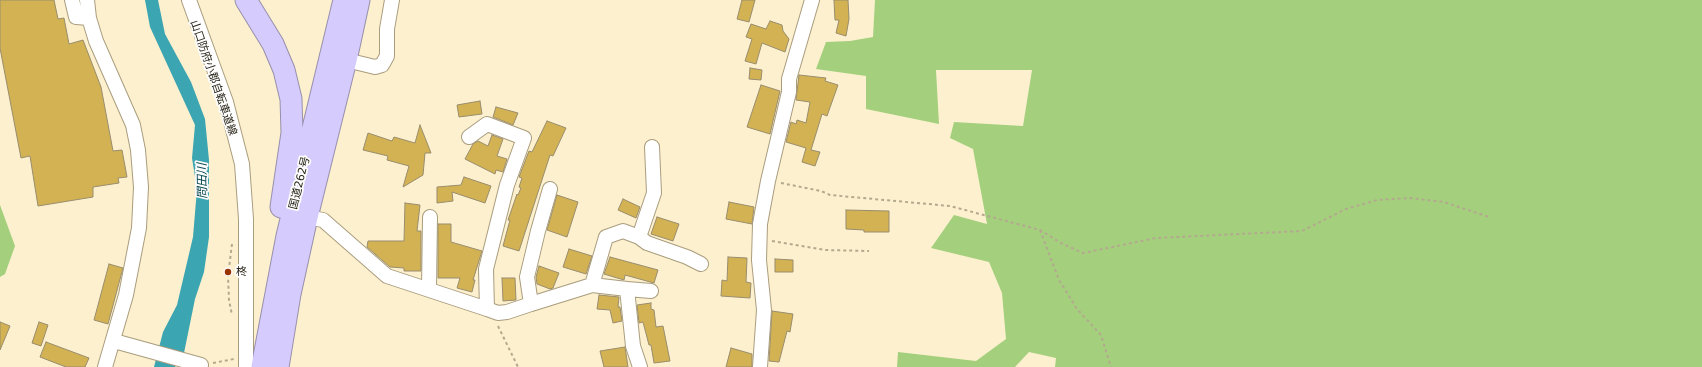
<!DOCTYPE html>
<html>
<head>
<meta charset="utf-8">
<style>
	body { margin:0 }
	canvas { display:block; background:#fcf0ce }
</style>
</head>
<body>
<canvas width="1702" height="367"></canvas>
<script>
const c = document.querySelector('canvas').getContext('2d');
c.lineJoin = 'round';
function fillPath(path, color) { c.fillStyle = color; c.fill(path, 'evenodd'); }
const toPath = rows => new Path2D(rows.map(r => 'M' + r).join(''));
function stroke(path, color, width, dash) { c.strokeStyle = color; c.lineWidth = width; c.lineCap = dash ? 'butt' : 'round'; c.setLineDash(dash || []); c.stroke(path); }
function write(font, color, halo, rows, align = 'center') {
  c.font = font + ' "DejaVu Sans","Noto Sans JP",sans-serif'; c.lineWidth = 3.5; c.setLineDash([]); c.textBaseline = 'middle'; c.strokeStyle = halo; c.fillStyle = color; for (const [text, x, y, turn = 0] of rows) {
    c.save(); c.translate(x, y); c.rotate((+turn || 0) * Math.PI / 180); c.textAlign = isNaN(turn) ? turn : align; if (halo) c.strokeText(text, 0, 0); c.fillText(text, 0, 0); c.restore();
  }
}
fillPath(toPath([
	[875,0,1702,0,1702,367,1055,367,1056,358,1029,352,1015,367,897,367,898,352,976,361,1006,339,1002,293,989,262,931,248,954,215,987,224,973,149,950,138,954,122,1023,126,1032,70,936,70,939,124,866,109,866,76,816,69,826,42,850,41,873,37],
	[0,205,15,246,5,274,0,277]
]), '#a4d07d');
fillPath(toPath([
	[145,0,158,0,165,34,191,82,205,119,209,160,209,237,204,272,195,299,184,353,175,367,154,367,163,332,177,305,193,237,197,189,192,158,195,125,150,27]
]), '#3ca5b2');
const building = toPath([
	[0,0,54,0,58,19,64,18,69,44,83,40,101,87,113,151,122,150,127,177,118,178,119,183,93,187,93,197,38,206,30,156,21,158,0,48,0,0],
	[742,0,755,0,749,22,737,19,742,0],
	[834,0,848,0,849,19,846,36,836,33,839,20,835,20,834,0],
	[770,21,782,25,783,31,789,39,785,52,762,43,756,64,745,61,752,39,746,37,751,24,766,29,770,21],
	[750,68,762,70,761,80,749,79,750,68],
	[799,75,826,78,825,81,838,85,827,116,822,114,811,150,820,152,815,166,802,162,806,148,786,142,791,122,796,124,797,120,806,123,810,102,796,100,799,75],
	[761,85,780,91,770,134,747,127,761,85],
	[480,101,482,114,459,117,457,105,480,101],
	[496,107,518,113,513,125,493,117,496,107],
	[547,121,566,128,553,156,550,155,519,251,503,246,510,220,508,220,517,194,518,195,521,188,519,187,522,178,519,177,529,151,532,152,547,121],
	[420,125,431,153,425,153,423,175,403,187,409,166,387,160,388,156,363,150,368,133,392,141,394,137,415,143,420,125],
	[492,135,503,139,497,156,507,159,503,172,496,170,495,174,465,159,473,144,478,141,488,146,492,135],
	[464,177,491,186,485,203,452,192,453,201,437,203,437,187,461,185,464,177],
	[557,195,578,202,567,237,547,230,557,195],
	[623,199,640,207,636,218,618,210,623,199],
	[729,202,754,207,752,224,726,219,729,202],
	[405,203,420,205,417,231,421,231,421,271,404,271,404,268,390,267,367,247,368,241,404,241,405,203],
	[846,210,889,211,889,232,864,232,864,230,846,229,846,210],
	[657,217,679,224,673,241,651,234,657,217],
	[438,224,451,224,451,242,482,251,473,280,475,280,472,292,457,288,460,278,438,278,438,224],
	[569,249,592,256,586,274,563,267,569,249],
	[610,257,658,270,654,283,625,275,624,280,604,274,610,257],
	[728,257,747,258,746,282,751,283,750,298,721,296,722,280,727,281,728,257],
	[775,259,793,260,793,272,775,272,775,259],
	[109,264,123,268,108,324,94,320,109,264],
	[539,266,559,273,553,288,550,289,537,284,536,277,539,266],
	[502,278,515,278,516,300,503,301,502,278],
	[599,295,619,297,618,307,620,307,622,321,613,323,610,310,597,309,599,295],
	[651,303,651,309,654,310,656,327,663,326,670,361,654,363,651,345,649,345,643,322,639,323,637,305,651,303],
	[772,311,793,314,790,332,787,331,779,362,769,361,772,311],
	[0,322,10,326,0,350,0,322],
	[39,322,48,325,41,346,32,343,39,322],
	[46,342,89,358,85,367,66,367,40,357,46,342],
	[625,347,628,367,604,367,600,351,625,347],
	[731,348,752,354,752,367,726,367,731,348]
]);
fillPath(building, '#d3b253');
stroke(building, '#998d6e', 1);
const minor = toPath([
	[72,0,76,17,89,18],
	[87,0,89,18,96,41,133,125,138,150,141,187,139,228,126,295,105,367],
	[189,0,226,102,242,164,246,219,246,367],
	[346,60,375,67,382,65,387,56,387,29,392,0],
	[469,137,487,124,524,138,507,185,486,269,487,309,498,313,507,312,531,304,527,277,538,231,550,189],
	[307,217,323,220,387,276,487,309],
	[639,237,654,193,652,147],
	[592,285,606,237,623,231,639,237,647,243,687,257,701,264],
	[429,289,430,217],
	[627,289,651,291],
	[531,304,592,285,627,289,633,346,640,367],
	[114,341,201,365],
	[760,367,764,310,759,260,760,224,768,181,789,92,789,79,812,0]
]);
const highway = toPath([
	[246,0,273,44,284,70,291,99,292,133,281,207],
	[262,367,287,236,344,0],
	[278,367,290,294,307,217,346,60,359,0]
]);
stroke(minor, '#a99d7e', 16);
stroke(highway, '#9890ac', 23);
stroke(toPath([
	[781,183,821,191,830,195,950,206,1040,230,1061,243,1083,253,1156,238,1302,231,1346,209,1377,200,1410,198,1444,202,1489,217],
	[1040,230,1059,280,1077,309,1101,335,1111,367],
	[772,241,825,250,869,251],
	[232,244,228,276,229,300,232,315],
	[498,326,518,367],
	[213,363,234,359]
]), '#b3a98f', 2, [3, 3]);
stroke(minor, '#fff', 14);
stroke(highway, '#d5cbfc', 21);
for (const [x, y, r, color] of [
	[228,272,4,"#993402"]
]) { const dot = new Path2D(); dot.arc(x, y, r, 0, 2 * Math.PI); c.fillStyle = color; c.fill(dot); stroke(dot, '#fdfdfd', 1.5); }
write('11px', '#282317', '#fdfdfd', [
	["山口防府小郡自転車道線",213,78,71],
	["国道262号",300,183,-76]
]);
write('11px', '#282317', '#fdfdfd', [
	["柊",236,272]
], 'left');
write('italic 12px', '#07484f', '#fdfdfd', [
	["問田川",203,181,-91]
]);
</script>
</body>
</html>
